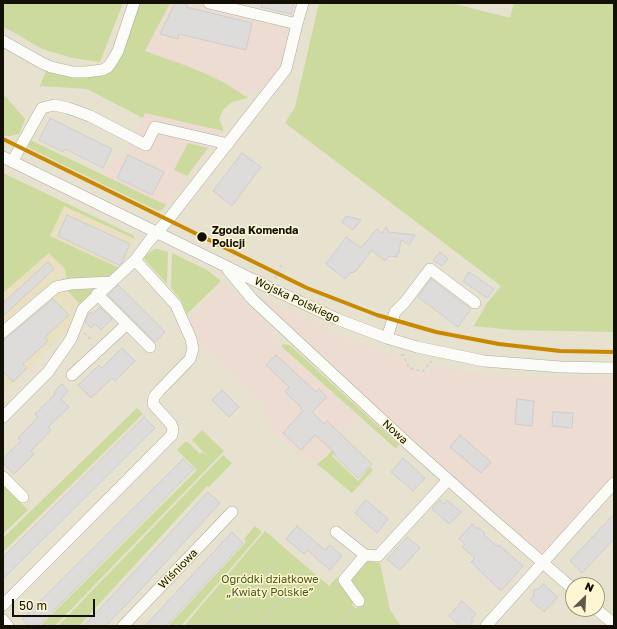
<!DOCTYPE html>
<html>
<head>
<meta charset="utf-8">
<style>
	body { margin:0 }
	#map { position:relative; width:617px; height:629px; overflow:hidden; background:#e7e2d0; font-family:"Golos Text",sans-serif }
	canvas { display:block }
	.frame { position:absolute; inset:0; border:4px solid #120f04; pointer-events:none }
	.north { position:absolute; left:565px; top:577px; width:40px; height:40px; box-sizing:border-box; background:#fef6d3; border:1px solid #a09a80; border-radius:50%; rotate:24deg; font-size:11px; font-weight:700; line-height:16px; text-align:center; color:#120f04 }
	.north::after { content:''; display:block; margin:auto; width:14px; height:18px; background:#5d594b; clip-path:polygon(50% 0,100% 100%,50% 72%,0 100%) }
	.scale { position:absolute; left:12px; top:599px; width:83px; height:18px; box-sizing:border-box; border:2px solid #120f04; border-top:0; padding-left:5px; font-size:12px; line-height:14px; white-space:nowrap; color:#120f04; -webkit-text-stroke:3px #fef6d3; paint-order:stroke }
</style>
</head>
<body>
<div id="map">
<canvas width="617" height="629"></canvas>
<div class="frame"></div>
<div class="north">N</div>
<div class="scale">50 m</div>
</div>
<script>
const c = document.querySelector('canvas').getContext('2d');
c.lineJoin = 'round';
function fillPath(path, color) { c.fillStyle = color; c.fill(path, 'evenodd'); }
const toPath = rows => new Path2D(rows.map(r => 'M' + r).join(''));
function stroke(path, color, width, dash) { c.strokeStyle = color; c.lineWidth = width; c.lineCap = dash ? 'butt' : 'round'; c.setLineDash(dash || []); c.stroke(path); }
function write(font, color, halo, rows, align = 'center') {
  c.font = font + ' "Golos Text",sans-serif'; c.lineWidth = 3; c.setLineDash([]); c.textBaseline = 'middle'; c.strokeStyle = halo; c.fillStyle = color; for (const [text, x, y, turn = 0] of rows) {
    c.save(); c.translate(x, y); c.rotate((+turn || 0) * Math.PI / 180); c.textAlign = isNaN(turn) ? turn : align; if (halo) c.strokeText(text, 0, 0); c.fillText(text, 0, 0); c.restore();
  }
}
fillPath(toPath([
	[170,3,195,3,293,27,281,68,248,98,225,83,204,73,187,66,144,51],
	[145,113,223,131,166,205,105,176,116,153,123,156],
	[224,283,276,332,272,337,360,416,325,454,313,464,269,428,272,425,262,415,267,410,200,343,191,330,188,320],
	[260,296,336,334,400,357,406,368,425,373,430,365,477,373,501,376,614,378,614,477,543,559,484,507,258,299]
]), '#ecdcd1');
fillPath(toPath([
	[64,206,135,239,121,269,50,236],
	[49,253,65,269,68,291,81,306,73,325,3,393,3,293]
]), '#e8e0c1');
fillPath(toPath([
	[3,3,123,3,100,62,73,58,42,49,17,34,3,27],
	[137,3,170,3,145,51,187,66,204,73,225,83,248,98,232,102,223,110,219,119,223,128,223,131,145,113,143,118,87,89,40,86,47,68,101,73],
	[319,3,451,3,510,18,514,3,614,3,614,332,513,330,474,326,487,303,501,286,285,123,295,107],
	[3,96,6,97,25,119,19,134,10,136,3,136],
	[28,139,166,205,162,210,160,211,156,210,29,148,27,143],
	[188,143,208,148,187,176,174,170],
	[3,173,133,235,135,239,64,206,50,236,121,269,110,278,67,282,65,269,49,253,3,293],
	[155,249,159,249,168,252,167,284,146,261,144,258,147,254],
	[172,253,207,270,221,281,187,314,181,300,171,288],
	[68,286,103,286,81,306,68,291],
	[283,344,289,345,292,347,399,445,396,449,281,346],
	[137,408,143,414,3,552,3,538],
	[202,430,224,451,55,626,40,626,197,470,177,450,185,442,188,442,200,454,202,452,210,459,192,440],
	[342,439,345,442,332,456,358,481,370,467,373,470,352,493,317,464,326,457],
	[223,455,232,463,209,487,207,486,79,626,58,626],
	[3,485,28,510,3,534],
	[255,526,262,532,181,626,168,626,246,542,244,539],
	[265,531,329,586,337,577,354,600,352,605,356,609,362,602,349,581,364,561,380,563,390,610,401,626,184,626]
]), '#cdda9d');
const building = toPath([
	[175,3,187,3,186,7,252,23,246,50,179,34,178,39,160,34,175,3],
	[262,3,294,3,291,14,261,7,262,3],
	[50,118,112,149,103,168,65,149,63,152,39,140,50,118],
	[242,153,261,167,232,206,213,191,242,153],
	[128,155,164,172,152,195,117,178,128,155],
	[67,215,130,244,121,264,119,265,58,236,67,215],
	[346,216,361,220,353,230,342,222,346,216],
	[386,227,389,232,415,235,409,245,401,240,399,253,397,253,397,257,389,256,385,261,372,250,355,272,350,273,345,279,326,264,346,237,361,248,377,229,382,233,386,227],
	[440,252,448,259,442,266,433,260,440,252],
	[48,262,54,269,3,316,3,303,48,262],
	[469,272,494,289,487,298,463,281,469,272],
	[431,279,471,309,458,327,418,297,431,279],
	[118,285,165,332,155,342,108,295,118,285],
	[53,299,69,315,45,337,48,341,23,364,27,368,13,382,3,371,3,341,53,299],
	[100,307,112,319,101,330,95,324,91,328,85,322,89,313,90,312,93,314,100,307],
	[122,348,135,361,115,381,112,378,91,398,78,385,99,365,102,368,122,348],
	[276,355,316,392,319,389,327,397,312,412,324,424,327,421,372,464,358,478,335,456,336,454,315,435,301,450,283,433,303,411,300,408,301,407,285,392,289,387,266,365,276,355],
	[62,384,68,391,61,399,69,407,48,427,51,430,31,451,34,454,14,474,3,463,3,458,21,441,18,438,38,417,35,414,55,394,54,392,62,384],
	[222,390,239,407,229,417,212,400,222,390],
	[517,399,534,401,532,426,515,424,517,399],
	[553,412,573,413,572,428,552,426,553,412],
	[144,417,155,428,3,579,3,557,144,417],
	[460,435,491,462,481,473,450,447,460,435],
	[403,458,425,478,413,491,391,472,403,458],
	[183,459,194,469,38,626,29,626,22,619,183,459],
	[208,492,220,503,143,587,106,626,84,626,208,492],
	[366,500,388,519,377,533,355,513,366,500],
	[440,500,444,504,447,500,461,512,449,524,432,509,440,500],
	[614,514,614,539,582,573,570,561,614,514],
	[472,524,477,529,478,527,485,533,484,535,498,547,499,545,523,566,501,591,471,562,475,558,462,547,465,544,459,539,472,524],
	[297,526,325,550,330,545,342,556,330,570,307,550,304,554,286,539,297,526],
	[232,532,243,543,166,626,145,626,232,532],
	[407,537,420,548,400,570,387,559,407,537],
	[543,584,558,597,544,612,530,600,534,595,533,590,539,589,543,584],
	[462,601,476,614,471,620,473,621,469,626,460,626,449,616,462,601]
]);
fillPath(building, '#dedcda');
stroke(building, '#cfcdcc', 1);
const minor = toPath([
	[297,24,303,3],
	[3,41,42,63,51,67,73,72,86,72,102,70,108,67,111,63,118,51,134,3],
	[3,157,270,288,337,319,387,338,417,347,484,361,561,367,614,368],
	[12,162,42,108,54,105,68,108,90,116,146,145,155,127,228,144],
	[228,270,252,299,407,443,489,516,573,589],
	[97,294,150,347],
	[3,332,56,287,71,284,110,282],
	[387,338,395,312,405,302,430,269,475,303],
	[72,375,127,324],
	[3,417,48,372,71,339,83,309,135,260,150,240,168,220,286,69,297,24,209,3],
	[3,477,23,497],
	[336,532,365,555,378,556,448,480],
	[359,601,344,580,365,555],
	[3,605,172,435,173,429,171,424,153,404,154,397,159,391,190,359,193,349,191,339,176,305,135,260],
	[596,609,614,624],
	[3,620,8,626],
	[123,626,232,512],
	[486,626,614,483]
]);
stroke(minor, '#afac9d', 12);
stroke(toPath([
	[275,278,281,265],
	[84,333,93,341],
	[401,355,403,355,409,368,423,371,430,362,432,362],
	[3,443,3,446],
	[222,626,275,564],
	[259,626,300,581],
	[337,626,352,609]
]), '#d3d1cc', 2, [3, 3]);
stroke(minor, '#fbfbf8', 11);
stroke(toPath([
	[3,139,307,288,377,315,436,332,499,344,560,351,614,352]
]), '#c98801', 4);
for (const [x, y, r, color] of [
	[202,237,5.5,"#120f04"]
]) { const dot = new Path2D(); dot.arc(x, y, r, 0, 2 * Math.PI); c.fillStyle = color; c.fill(dot); stroke(dot, '#fef6d3', 1.5); }
write('bold 11px', '#120f04', '#fef6d3', [
	["Zgoda Komenda",212,231],
	["Policji",212,244]
], 'left');
write('11px', '#120f04', '#fef6d3', [
	["Wojska Polskiego",297,300,25],
	["Nowa",395,432,43],
	["Wiśniowa",178,569,-46]
]);
write('11px', '#475712', '#fef6d3', [
	["Ogródki działkowe",270,580],
	["„Kwiaty Polskie”",270,593]
]);
</script>
</body>
</html>
